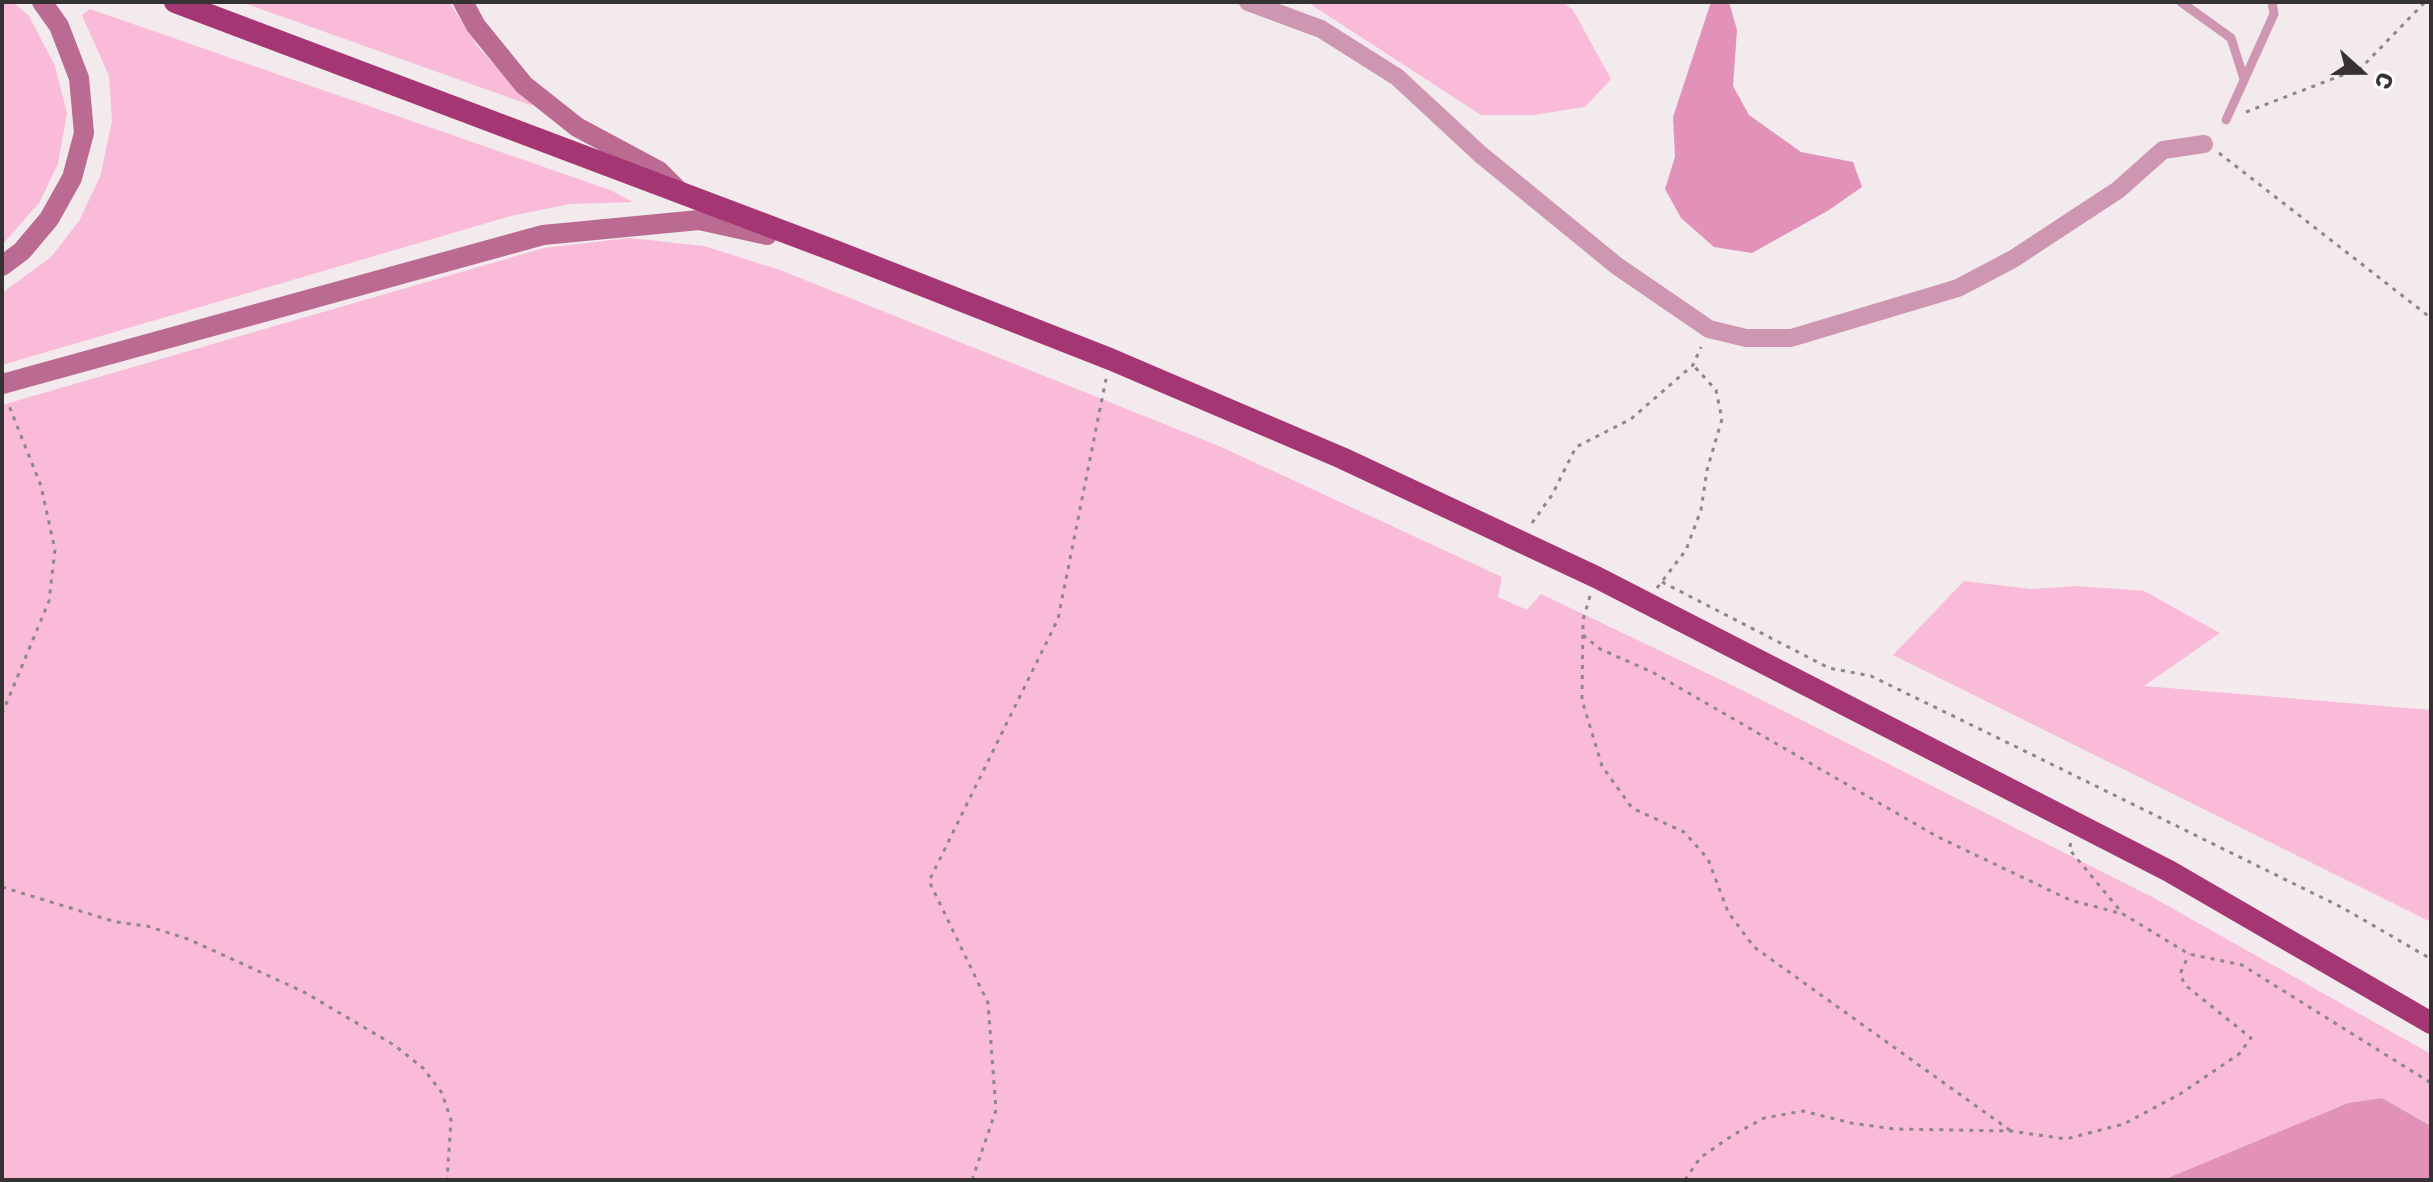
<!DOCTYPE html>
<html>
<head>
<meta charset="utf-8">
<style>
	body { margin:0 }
	#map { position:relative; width:2433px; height:1182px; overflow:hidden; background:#f2eaed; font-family:Rubik,sans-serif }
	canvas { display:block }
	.frame { position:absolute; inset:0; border:4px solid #353233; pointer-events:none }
	.north { position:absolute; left:2321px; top:32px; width:80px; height:80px; -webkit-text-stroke:6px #fff; paint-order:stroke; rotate:111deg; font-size:22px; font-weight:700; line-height:32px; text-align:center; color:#353233 }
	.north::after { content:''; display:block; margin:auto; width:28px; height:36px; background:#353233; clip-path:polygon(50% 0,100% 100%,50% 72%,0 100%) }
</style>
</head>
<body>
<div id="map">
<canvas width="2433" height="1182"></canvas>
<div class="frame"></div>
<div class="north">С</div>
</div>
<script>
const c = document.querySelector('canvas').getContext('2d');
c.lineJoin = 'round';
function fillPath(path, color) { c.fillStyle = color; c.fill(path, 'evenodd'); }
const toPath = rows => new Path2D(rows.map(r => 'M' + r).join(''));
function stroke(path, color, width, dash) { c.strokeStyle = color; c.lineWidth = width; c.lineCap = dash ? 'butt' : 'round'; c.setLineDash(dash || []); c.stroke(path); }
fillPath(toPath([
	[2,2,13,2,29,16,55,66,67,113,58,164,39,203,2,245],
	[241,2,449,2,478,47,533,106],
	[1307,2,1562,2,1573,10,1611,79,1585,107,1533,115,1481,115],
	[90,9,610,190,633,202,570,204,511,216,2,365,2,293,51,257,79,221,100,177,112,121,109,76,82,15],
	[629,238,704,246,780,270,1219,446,1502,577,1498,597,1527,610,1541,594,1740,689,2152,897,2431,1054,2431,1126,2382,1098,2348,1103,2163,1180,2,1180,2,405,544,248],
	[1964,581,2031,589,2078,586,2144,591,2220,633,2144,686,2431,710,2431,922,1893,655]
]), '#fabbd8');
fillPath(toPath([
	[1711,2,1729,2,1737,30,1733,86,1749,115,1801,152,1853,162,1862,187,1829,210,1752,253,1714,247,1681,218,1665,189,1675,157,1673,117],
	[2382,1098,2431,1126,2431,1180,2163,1180,2348,1103]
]), '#e292b8');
stroke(toPath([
	[2246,112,2361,68,2425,2],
	[2219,153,2431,318],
	[1532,523,1552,495,1576,447,1631,419,1693,365,1701,347],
	[1662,582,1829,668,1871,676,2039,758,2343,908,2431,959],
	[1657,588,1686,550,1701,510,1707,470,1722,419,1716,390,1693,365],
	[1590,596,1583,620,1582,700,1602,766,1632,808,1684,832,1708,859,1728,912,1754,947,2011,1131],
	[1583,635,1600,649,1654,673,1938,837,2070,900,2123,914],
	[2,714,49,601,55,550,41,486,8,403],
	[2071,843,2069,849,2123,914,2189,954,2242,965,2431,1083],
	[2,887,116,922,147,926,188,939,304,992,394,1045,423,1068,442,1093,451,1120,447,1180],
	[972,1180,996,1110,988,1003,929,881,1058,619,1106,379],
	[1685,1180,1700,1158,1733,1135,1764,1118,1803,1111,1851,1123,1894,1129,2011,1131,2066,1139,2124,1124,2180,1094,2239,1054,2251,1038,2185,985,2180,974,2189,954]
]), '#8c8789', 3, [4, 6]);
stroke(toPath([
	[2181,2,2231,38,2244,79],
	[2226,120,2274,14,2272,2]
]), '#ce96b0', 9);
stroke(toPath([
	[1248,2,1321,29,1397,77,1480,154,1617,266,1709,329,1746,338,1791,338,1958,288,2013,259,2118,190,2163,150,2204,144]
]), '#ce96b0', 18);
stroke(toPath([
	[463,2,476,26,524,85,577,127,659,171,679,191],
	[2,266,22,251,49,219,72,178,84,133,79,78,59,26,42,2],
	[2,384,543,235,699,220,767,235]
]), '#bb6a92', 20);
stroke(toPath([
	[175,2,835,251,1110,359,1342,458,1596,577,2169,871,2431,1023]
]), '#a43674', 22);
</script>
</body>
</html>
